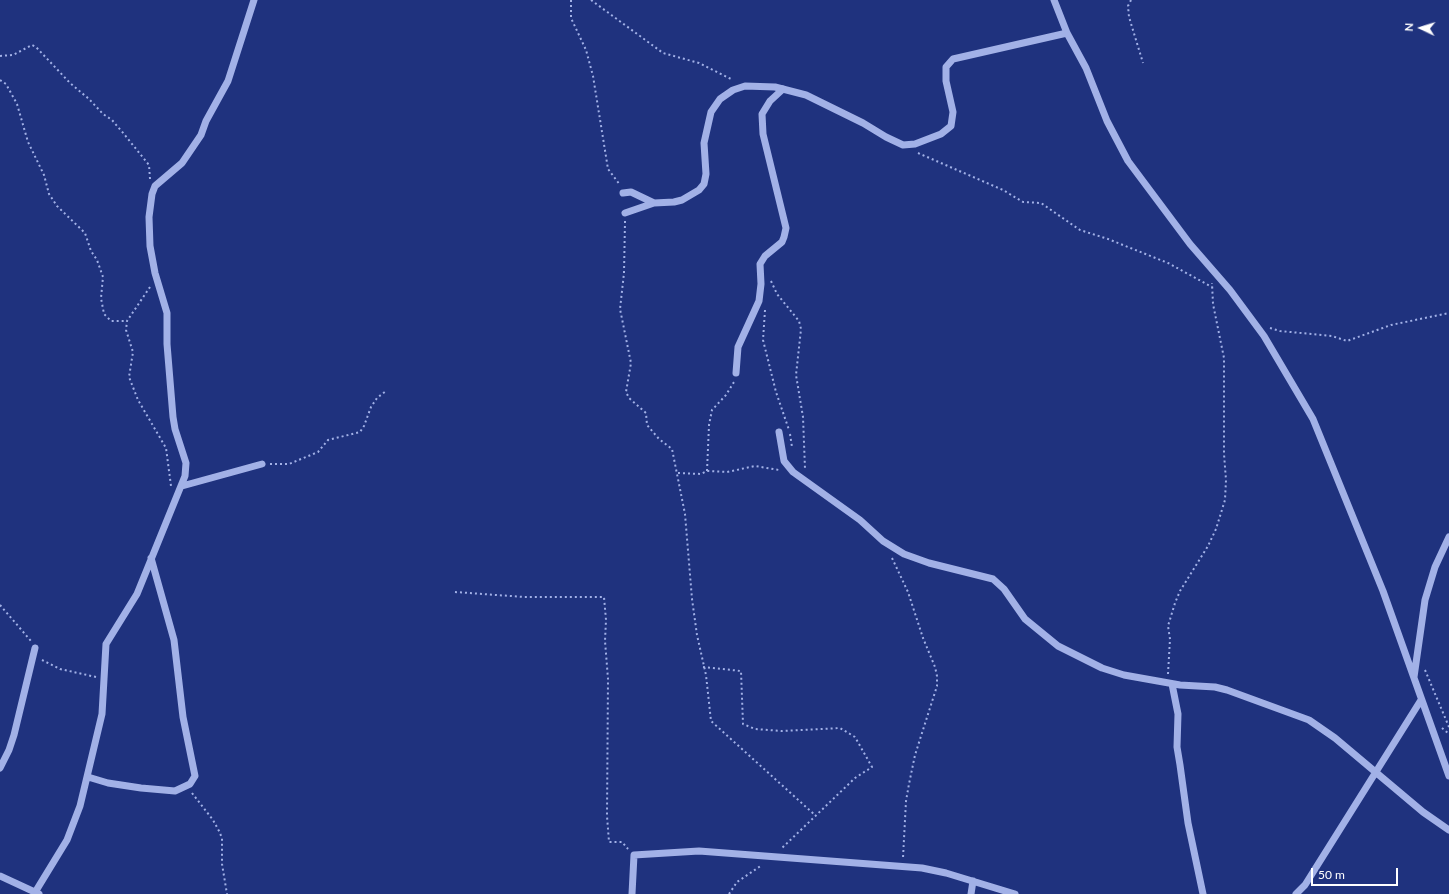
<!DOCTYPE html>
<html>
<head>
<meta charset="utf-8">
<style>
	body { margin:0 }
	#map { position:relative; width:1449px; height:894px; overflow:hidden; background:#1f327e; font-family:Lato,sans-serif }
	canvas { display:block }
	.north { position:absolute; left:1401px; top:8px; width:40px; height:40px; -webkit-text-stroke:3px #1f327e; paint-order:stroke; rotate:274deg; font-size:11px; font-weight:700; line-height:16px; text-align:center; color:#fff }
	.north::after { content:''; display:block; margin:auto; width:14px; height:18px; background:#fff; clip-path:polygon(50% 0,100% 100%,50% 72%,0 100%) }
	.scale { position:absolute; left:1311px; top:868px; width:87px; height:18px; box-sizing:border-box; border:2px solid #fff; border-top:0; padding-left:5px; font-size:12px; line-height:14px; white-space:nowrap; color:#fff; -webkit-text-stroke:3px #1f327e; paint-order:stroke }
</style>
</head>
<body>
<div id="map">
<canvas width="1449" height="894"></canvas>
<div class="north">N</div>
<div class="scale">50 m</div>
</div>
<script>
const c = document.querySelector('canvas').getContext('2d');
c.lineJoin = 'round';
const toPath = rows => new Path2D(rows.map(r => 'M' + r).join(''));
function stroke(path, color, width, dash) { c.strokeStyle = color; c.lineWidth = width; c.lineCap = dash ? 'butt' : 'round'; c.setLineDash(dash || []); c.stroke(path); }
stroke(toPath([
	[571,0,571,18,586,50,593,76,608,169,620,185],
	[591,0,663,53,699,63,733,80],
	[1131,0,1128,6,1129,17,1143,63],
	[0,56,13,55,32,45,36,47,70,83,89,99,103,114,112,120,124,134,149,165,150,179],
	[0,80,6,84,17,104,28,142,44,175,49,194,57,206,85,233,91,251,97,260,103,277,101,298,104,314,111,321,127,321],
	[918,153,1003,190,1023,202,1041,203,1080,230,1108,239,1168,263,1212,287],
	[625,221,624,273,620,309,631,363,626,392,629,398,646,413,647,425,659,439,672,449,685,514,692,599,697,635,706,675,711,721,816,816],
	[771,281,777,294,799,321,801,329,796,375,803,417,805,469],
	[150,287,127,321,126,330,133,352,129,377,138,400,166,448,171,486],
	[765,310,763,340,776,392,789,430],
	[1270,328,1280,331,1332,336,1347,341,1391,325,1449,313],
	[790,434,792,447],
	[270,464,289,464,318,452,328,440,360,432,364,426,371,407,377,398,386,391],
	[707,471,709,425,712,410,726,395,734,382],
	[678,473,701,474,707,471,727,472,755,466,779,470],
	[892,558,908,592,923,638,935,667,937,676,937,686,915,755,909,784,906,801,903,858],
	[455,592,524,597,604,597,606,620,605,641,608,679,607,816,609,842,622,842,628,849],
	[0,605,31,641],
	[42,660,60,669,96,677],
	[703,667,741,671,743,724,755,729,782,731,840,728,855,737,872,767,855,778,782,848],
	[1425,670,1449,727],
	[1168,674,1170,639,1168,626,1175,603,1180,591,1208,546,1216,529,1225,500,1226,480,1224,454,1224,358,1213,304,1212,283],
	[1442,728,1449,734],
	[192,793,213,820,219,831,222,838,222,864,227,894],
	[729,894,737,882,762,865]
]), '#a2b1e7', 2, [2, 3]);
stroke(toPath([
	[1054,0,1067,33,1086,68,1107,121,1128,161,1190,244,1230,290,1264,336,1313,419,1383,591,1449,776],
	[623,193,631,192,654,203,674,202,682,200,699,190,704,184,706,174,704,143,711,112,720,99,733,90,745,86,775,87,806,95,863,123,886,137,903,145,915,144,941,134,951,126,953,112,946,81,946,67,953,59,1067,33],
	[625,213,654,203],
	[736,373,738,347,759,301,761,284,760,264,765,256,782,242,784,237,786,228,763,134,762,114,770,101,783,89],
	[779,432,784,461,793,472,860,520,883,541,904,554,929,563,993,579,1004,589,1025,619,1058,646,1102,668,1124,675,1180,685,1215,687,1227,690,1309,720,1335,738,1423,812,1449,830],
	[182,486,262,464],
	[1414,677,1425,600,1435,567,1449,537],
	[1172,684,1178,714,1177,747,1180,765,1188,823,1203,894],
	[0,768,9,750,14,735,35,648],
	[88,777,108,783,141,788,175,791,190,784,195,776,183,717,174,640,151,558],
	[0,876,39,894],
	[34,894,67,840,80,806,102,714,106,644,137,594,185,476,186,463,175,429,173,417,167,344,167,313,155,273,150,246,149,217,152,194,155,186,182,163,201,135,206,121,228,81,254,0],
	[632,894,634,855,699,851,922,868,946,873,1015,894],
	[971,894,973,881],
	[1296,894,1305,885,1421,700]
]), '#a2b1e7', 7);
</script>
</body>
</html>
